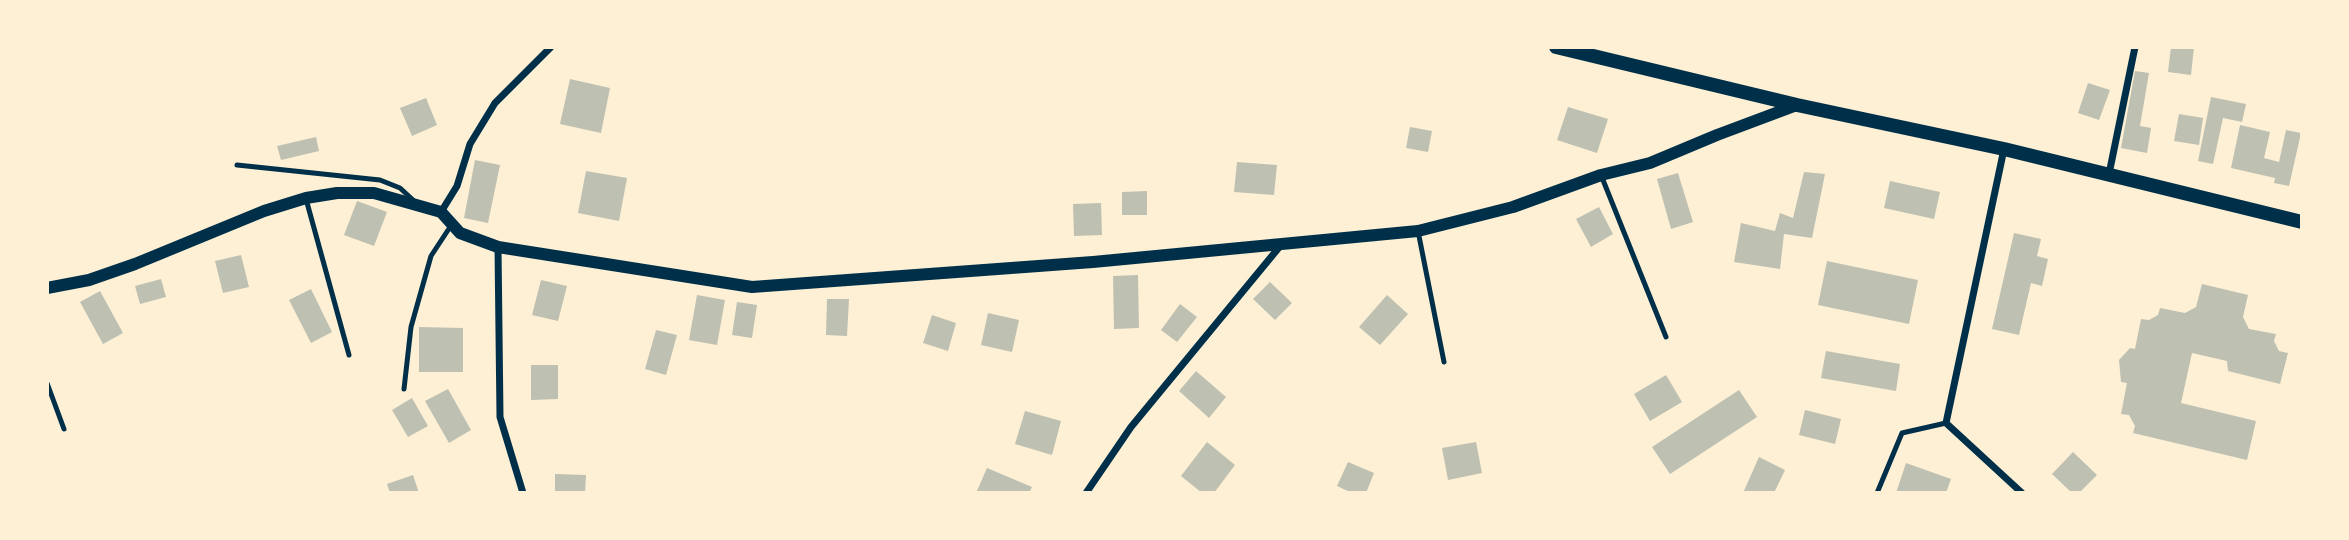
<!DOCTYPE html>
<html>
<head>
<meta charset="utf-8">
<style>
	body { margin:0 }
	#map { position:relative; width:2349px; height:540px; overflow:hidden; background:#fdf0d5; font-family:"DM Sans",sans-serif }
	canvas { display:block }
	.frame { position:absolute; inset:0; border:49px solid #fdf0d5; pointer-events:none }
</style>
</head>
<body>
<div id="map">
<canvas width="2349" height="540"></canvas>
<div class="frame"></div>
</div>
<script>
const c = document.querySelector('canvas').getContext('2d');
c.lineJoin = 'round';
function fillPath(path, color) { c.fillStyle = color; c.fill(path, 'evenodd'); }
const toPath = rows => new Path2D(rows.map(r => 'M' + r).join(''));
function stroke(path, color, width, dash) { c.strokeStyle = color; c.lineWidth = width; c.lineCap = dash ? 'butt' : 'round'; c.setLineDash(dash || []); c.stroke(path); }
fillPath(toPath([
	[2171,47,2194,47,2191,75,2168,72],
	[2135,71,2149,73,2140,126,2151,128,2147,153,2121,148],
	[570,79,610,88,601,133,560,124],
	[2088,83,2110,90,2099,120,2078,113],
	[2211,97,2246,104,2242,122,2223,118,2213,164,2198,161],
	[426,98,437,125,412,136,400,108],
	[1568,107,1608,119,1597,153,1557,140],
	[2179,114,2203,118,2199,145,2174,141],
	[2240,125,2270,132,2264,158,2279,162,2286,130,2301,133,2289,186,2274,183,2275,178,2231,168],
	[1410,127,1432,131,1428,152,1406,148],
	[316,137,319,151,281,160,277,146],
	[475,160,500,165,488,223,464,218],
	[1237,162,1277,165,1274,195,1234,192],
	[586,171,627,178,619,221,578,213],
	[1804,172,1825,174,1812,238,1784,234,1780,269,1734,262,1741,223,1775,231,1780,213,1793,218],
	[1678,173,1693,222,1671,229,1657,179],
	[1890,181,1940,192,1934,219,1884,208],
	[1147,191,1147,215,1122,215,1122,192],
	[357,201,387,212,374,246,344,235],
	[1101,203,1102,235,1074,236,1073,204],
	[1599,207,1613,234,1591,247,1576,219],
	[2014,233,2041,239,2037,256,2048,259,2042,286,2031,283,2019,335,1992,329],
	[241,255,249,287,223,293,215,261],
	[1827,261,1918,280,1909,324,1818,305],
	[1138,275,1139,328,1114,329,1113,276],
	[161,279,166,297,140,304,135,286],
	[541,280,567,286,558,321,532,315],
	[1270,282,1292,303,1275,320,1253,299],
	[2202,284,2248,295,2243,317,2249,329,2276,334,2274,341,2279,351,2288,353,2280,384,2228,371,2227,361,2192,353,2181,403,2256,421,2247,460,2133,433,2135,426,2129,415,2121,414,2127,383,2121,382,2119,360,2130,348,2135,349,2141,319,2149,320,2158,315,2160,308,2185,313,2196,307],
	[311,289,332,332,311,343,289,300],
	[100,291,123,333,103,344,80,302],
	[697,295,725,300,717,345,689,340],
	[1387,295,1408,314,1380,345,1359,327],
	[827,299,849,299,847,336,826,335],
	[737,302,757,305,752,338,732,335],
	[1180,304,1197,317,1177,342,1161,330],
	[988,313,1019,320,1012,352,981,345],
	[932,315,956,323,948,351,923,343],
	[419,327,463,328,463,372,419,372],
	[656,330,677,335,666,375,645,369],
	[1826,351,1900,364,1896,391,1821,378],
	[531,365,558,365,558,399,531,400],
	[1196,371,1226,397,1209,418,1179,391],
	[1666,375,1682,402,1650,421,1634,394],
	[448,389,471,430,449,443,425,401],
	[1739,390,1757,417,1670,474,1652,447],
	[412,398,428,426,408,437,392,410],
	[1805,410,1841,419,1835,444,1799,435],
	[1025,411,1061,421,1052,455,1015,444],
	[1207,442,1235,465,1214,493,1202,493,1181,476],
	[1476,442,1482,473,1448,480,1442,448],
	[2073,452,2097,475,2079,493,2072,493,2052,474],
	[1759,457,1785,470,1774,493,1743,493],
	[1348,462,1374,473,1366,493,1352,493,1337,486],
	[1906,463,1951,479,1946,493,1896,493],
	[987,468,1032,487,1029,493,976,493],
	[555,474,586,475,585,493,555,493],
	[413,475,419,493,390,493,387,484]
]), '#bec0b2');
stroke(toPath([
	[237,165,380,180,400,188,413,200],
	[1601,175,1666,337],
	[306,199,349,355],
	[1418,231,1444,362],
	[47,383,64,429],
	[404,389,411,327,431,256,452,224],
	[1877,493,1902,433,1946,423]
]), '#003049', 5);
stroke(toPath([
	[2004,149,1946,423,2022,493],
	[2109,174,2135,47],
	[441,212,457,186,470,144,495,103,551,47],
	[498,247,500,417,523,493],
	[1086,493,1131,427,1281,245]
]), '#003049', 7);
stroke(toPath([
	[47,288,89,280,135,264,264,211,306,198,337,193,374,193,441,212,460,233,498,247,752,287,1093,262,1418,231,1513,207,1601,175,1650,163,1717,135,1797,105]
]), '#003049', 12);
stroke(toPath([
	[1556,47,1797,105,2004,149,2302,222]
]), '#003049', 14);
</script>
</body>
</html>
